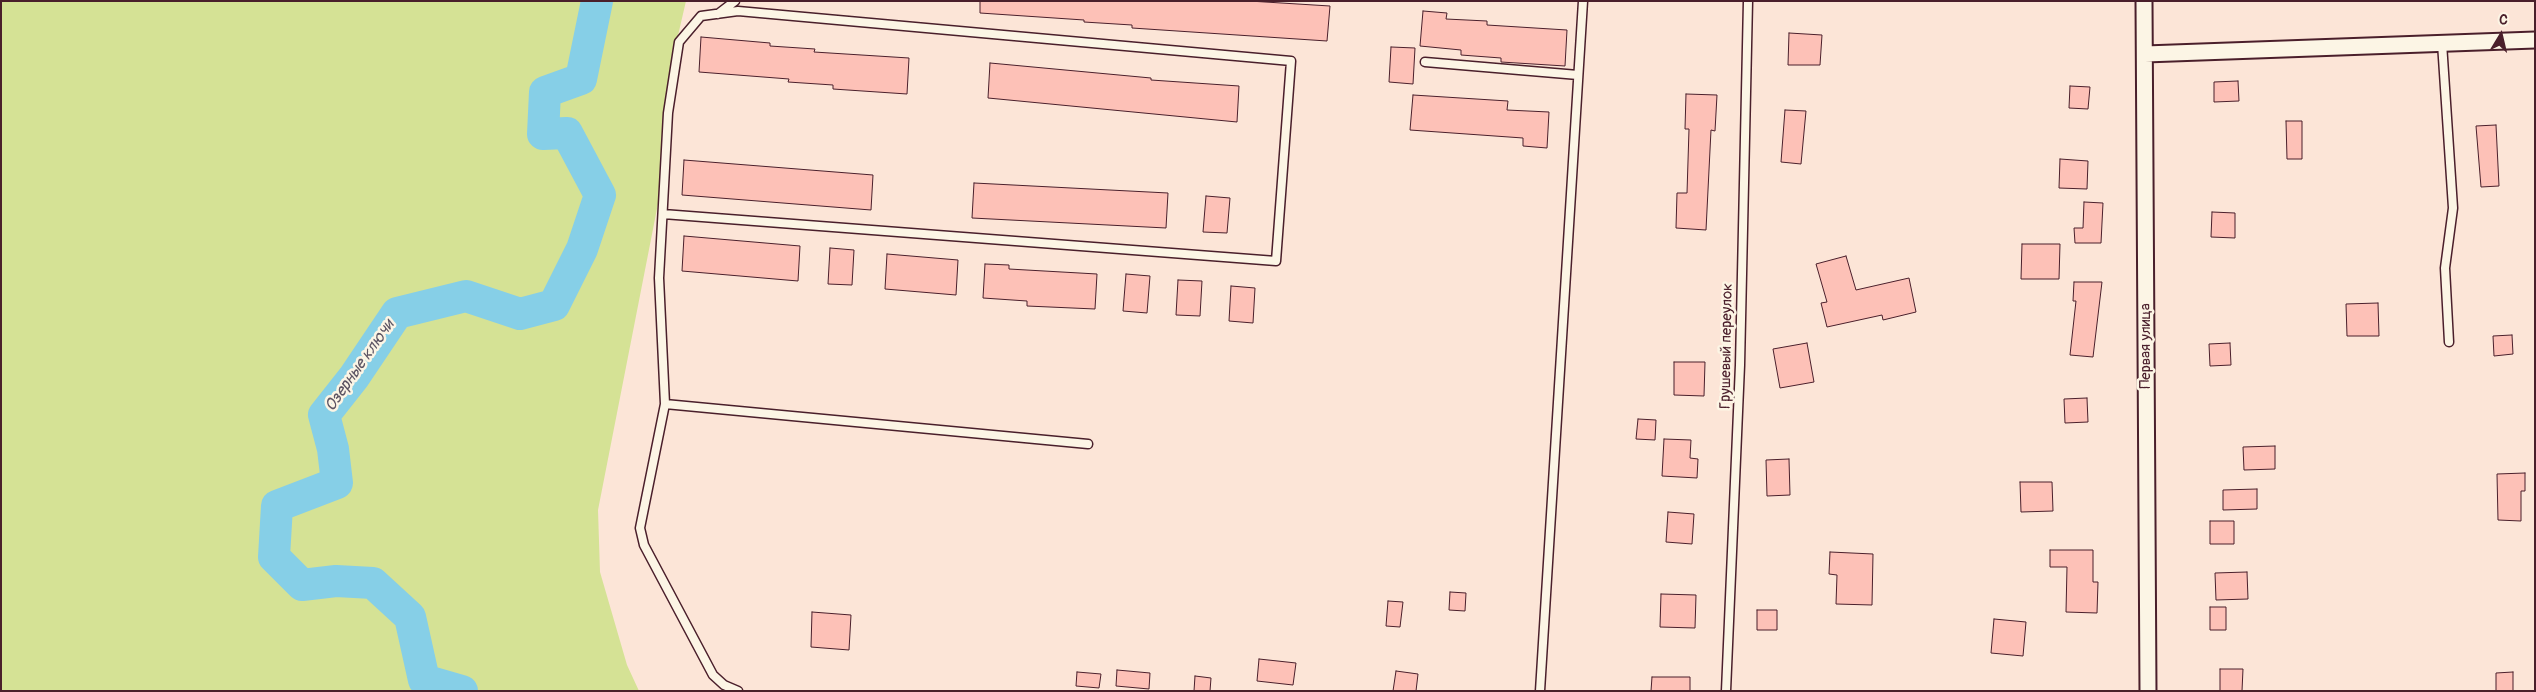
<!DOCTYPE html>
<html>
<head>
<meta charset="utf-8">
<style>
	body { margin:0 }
	#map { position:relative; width:2536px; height:692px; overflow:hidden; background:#fce5d7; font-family:Pangolin,sans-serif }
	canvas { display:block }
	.frame { position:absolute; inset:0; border:2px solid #4a1f2b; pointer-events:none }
	.north { position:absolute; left:2476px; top:10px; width:50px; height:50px; -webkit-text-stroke:4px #fcf5e5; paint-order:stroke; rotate:9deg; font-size:14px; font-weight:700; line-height:20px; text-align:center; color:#4a1f2b }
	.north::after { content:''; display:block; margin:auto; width:18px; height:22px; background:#4a1f2b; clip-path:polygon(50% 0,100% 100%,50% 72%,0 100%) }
</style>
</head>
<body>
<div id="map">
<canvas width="2536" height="692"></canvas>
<div class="frame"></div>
<div class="north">С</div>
</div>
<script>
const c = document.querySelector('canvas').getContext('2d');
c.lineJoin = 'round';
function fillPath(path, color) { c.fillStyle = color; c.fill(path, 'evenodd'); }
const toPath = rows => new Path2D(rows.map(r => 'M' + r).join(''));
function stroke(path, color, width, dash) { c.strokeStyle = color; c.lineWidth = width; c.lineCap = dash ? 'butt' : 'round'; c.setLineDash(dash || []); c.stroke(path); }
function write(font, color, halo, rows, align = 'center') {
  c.font = font + ' Pangolin,sans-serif'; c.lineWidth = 5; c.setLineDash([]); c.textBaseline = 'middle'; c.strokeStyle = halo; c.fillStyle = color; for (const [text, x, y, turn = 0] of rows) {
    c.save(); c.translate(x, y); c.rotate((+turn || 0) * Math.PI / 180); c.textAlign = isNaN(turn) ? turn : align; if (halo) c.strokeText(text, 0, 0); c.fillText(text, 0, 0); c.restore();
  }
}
fillPath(toPath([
	[1,1,686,1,670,70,663,178,598,510,600,572,627,665,639,691,1,691]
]), '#d5e295');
stroke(toPath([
	[462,691,424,680,410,617,373,583,336,581,302,585,274,557,277,506,337,483,333,449,324,415,354,377,397,313,466,296,520,314,554,305,582,249,600,195,567,133,543,134,545,92,581,79,597,1]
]), '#86cfe7', 32);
const building = toPath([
	[980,1,1249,1,1330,6,1327,41,1132,28,1132,25,1084,22,1084,20,980,13,980,1],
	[1423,11,1447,13,1446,19,1487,21,1487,25,1567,30,1565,66,1501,62,1501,58,1461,55,1461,50,1420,46,1423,11],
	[1789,33,1822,35,1820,65,1788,65,1789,33],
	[701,37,770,43,770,46,815,49,814,52,909,58,907,94,833,89,833,85,788,82,789,79,699,72,701,37],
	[1391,47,1415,48,1413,84,1389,82,1391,47],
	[990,63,1151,78,1151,80,1239,86,1237,122,988,98,990,63],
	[2238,81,2239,101,2214,102,2214,82,2238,81],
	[2070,86,2090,87,2088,109,2069,108,2070,86],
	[1686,94,1717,95,1715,131,1711,130,1706,230,1676,228,1677,193,1687,193,1689,129,1685,129,1686,94],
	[1413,95,1508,101,1507,110,1549,112,1547,148,1523,146,1523,138,1410,130,1413,95],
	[1785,110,1806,111,1801,164,1781,162,1785,110],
	[2286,121,2302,121,2302,159,2287,159,2286,121],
	[2496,125,2499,186,2481,187,2476,126,2496,125],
	[2060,159,2088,161,2087,189,2059,188,2060,159],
	[684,160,873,175,871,210,682,195,684,160],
	[974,183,1168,193,1166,228,972,218,974,183],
	[1206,196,1230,198,1227,233,1203,232,1206,196],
	[2084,202,2103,203,2101,243,2075,243,2074,228,2083,228,2084,202],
	[2212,212,2235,213,2235,238,2211,237,2212,212],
	[684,236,800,246,798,281,682,271,684,236],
	[2022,244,2060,244,2059,279,2021,279,2022,244],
	[830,248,854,250,852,285,828,284,830,248],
	[887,254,958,260,956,295,885,289,887,254],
	[1846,256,1856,290,1909,278,1916,312,1883,320,1882,315,1827,327,1821,303,1827,302,1816,264,1846,256],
	[985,264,1009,265,1009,269,1097,274,1095,309,1027,306,1027,301,983,298,985,264],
	[1126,274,1150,276,1147,313,1123,311,1126,274],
	[1178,280,1202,281,1200,316,1176,315,1178,280],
	[2074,282,2102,282,2093,357,2070,355,2076,301,2073,301,2074,282],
	[1231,286,1255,288,1253,323,1229,321,1231,286],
	[2378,303,2379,336,2347,336,2346,304,2378,303],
	[2512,335,2513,354,2494,356,2493,336,2512,335],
	[1807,343,1814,382,1780,388,1773,349,1807,343],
	[2230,343,2231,365,2210,366,2209,344,2230,343],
	[1674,362,1705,362,1704,396,1674,395,1674,362],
	[2087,398,2088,422,2065,423,2064,399,2087,398],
	[1638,419,1656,420,1655,440,1636,439,1638,419],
	[1664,439,1691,440,1690,458,1698,459,1697,478,1662,476,1664,439],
	[2275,446,2275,469,2244,470,2243,447,2275,446],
	[1789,459,1790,495,1767,496,1766,460,1789,459],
	[2525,473,2525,491,2521,491,2521,521,2498,520,2497,474,2525,473],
	[2020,482,2052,482,2053,511,2021,512,2020,482],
	[2257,489,2257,509,2223,510,2223,490,2257,489],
	[1668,512,1694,514,1692,544,1666,542,1668,512],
	[2210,521,2234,521,2234,544,2210,544,2210,521],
	[2050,550,2093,550,2093,582,2098,582,2097,613,2066,612,2067,567,2050,567,2050,550],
	[1830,552,1873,554,1872,605,1836,604,1837,575,1829,574,1830,552],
	[2247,572,2248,599,2216,600,2215,573,2247,572],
	[1450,592,1466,593,1465,611,1449,610,1450,592],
	[1661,594,1696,595,1695,628,1660,627,1661,594],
	[1388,601,1403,602,1400,627,1386,626,1388,601],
	[2210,607,2226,607,2226,630,2210,630,2210,607],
	[1757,610,1777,610,1777,630,1757,630,1757,610],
	[812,612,851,615,849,650,811,647,812,612],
	[1994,619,2026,622,2023,656,1991,653,1994,619],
	[1259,659,1296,663,1293,685,1257,681,1259,659],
	[2220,669,2243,669,2242,691,2220,691,2220,669],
	[1117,670,1150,673,1149,689,1116,686,1117,670],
	[1396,671,1418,674,1416,691,1393,691,1396,671],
	[1077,672,1101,674,1099,688,1076,686,1077,672],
	[2513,672,2513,691,2496,691,2496,673,2513,672],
	[1195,676,1211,678,1210,691,1194,691,1195,676],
	[1652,677,1690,677,1690,691,1651,691,1652,677]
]);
fillPath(building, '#fdc1b7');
stroke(building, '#4a1f2b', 1);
const lane = toPath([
	[718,14,735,1],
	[2442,43,2453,208,2445,268,2449,342],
	[1425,62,1578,75],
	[663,214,1276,261,1291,61,738,11,701,16,679,42,668,113,659,278,665,404,640,528,644,545,713,675,724,685,738,691],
	[665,404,1088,444],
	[1540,691,1583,1],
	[1726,691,1740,365,1748,1]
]);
const street = toPath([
	[2144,1,2148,691],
	[2145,54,2535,40]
]);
stroke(lane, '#4a1f2b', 11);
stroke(street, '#4a1f2b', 19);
stroke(lane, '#fcf5e5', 8);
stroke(street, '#fcf5e5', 15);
write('15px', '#4a1f2b', '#fcf5e5', [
	["Грушевый переулок",1727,346,-89],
	["Первая улица",2146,346,-90]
]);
write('italic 16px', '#5c5463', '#fcf5e5', [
	["Озерные ключи",360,366,-55]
]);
</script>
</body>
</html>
